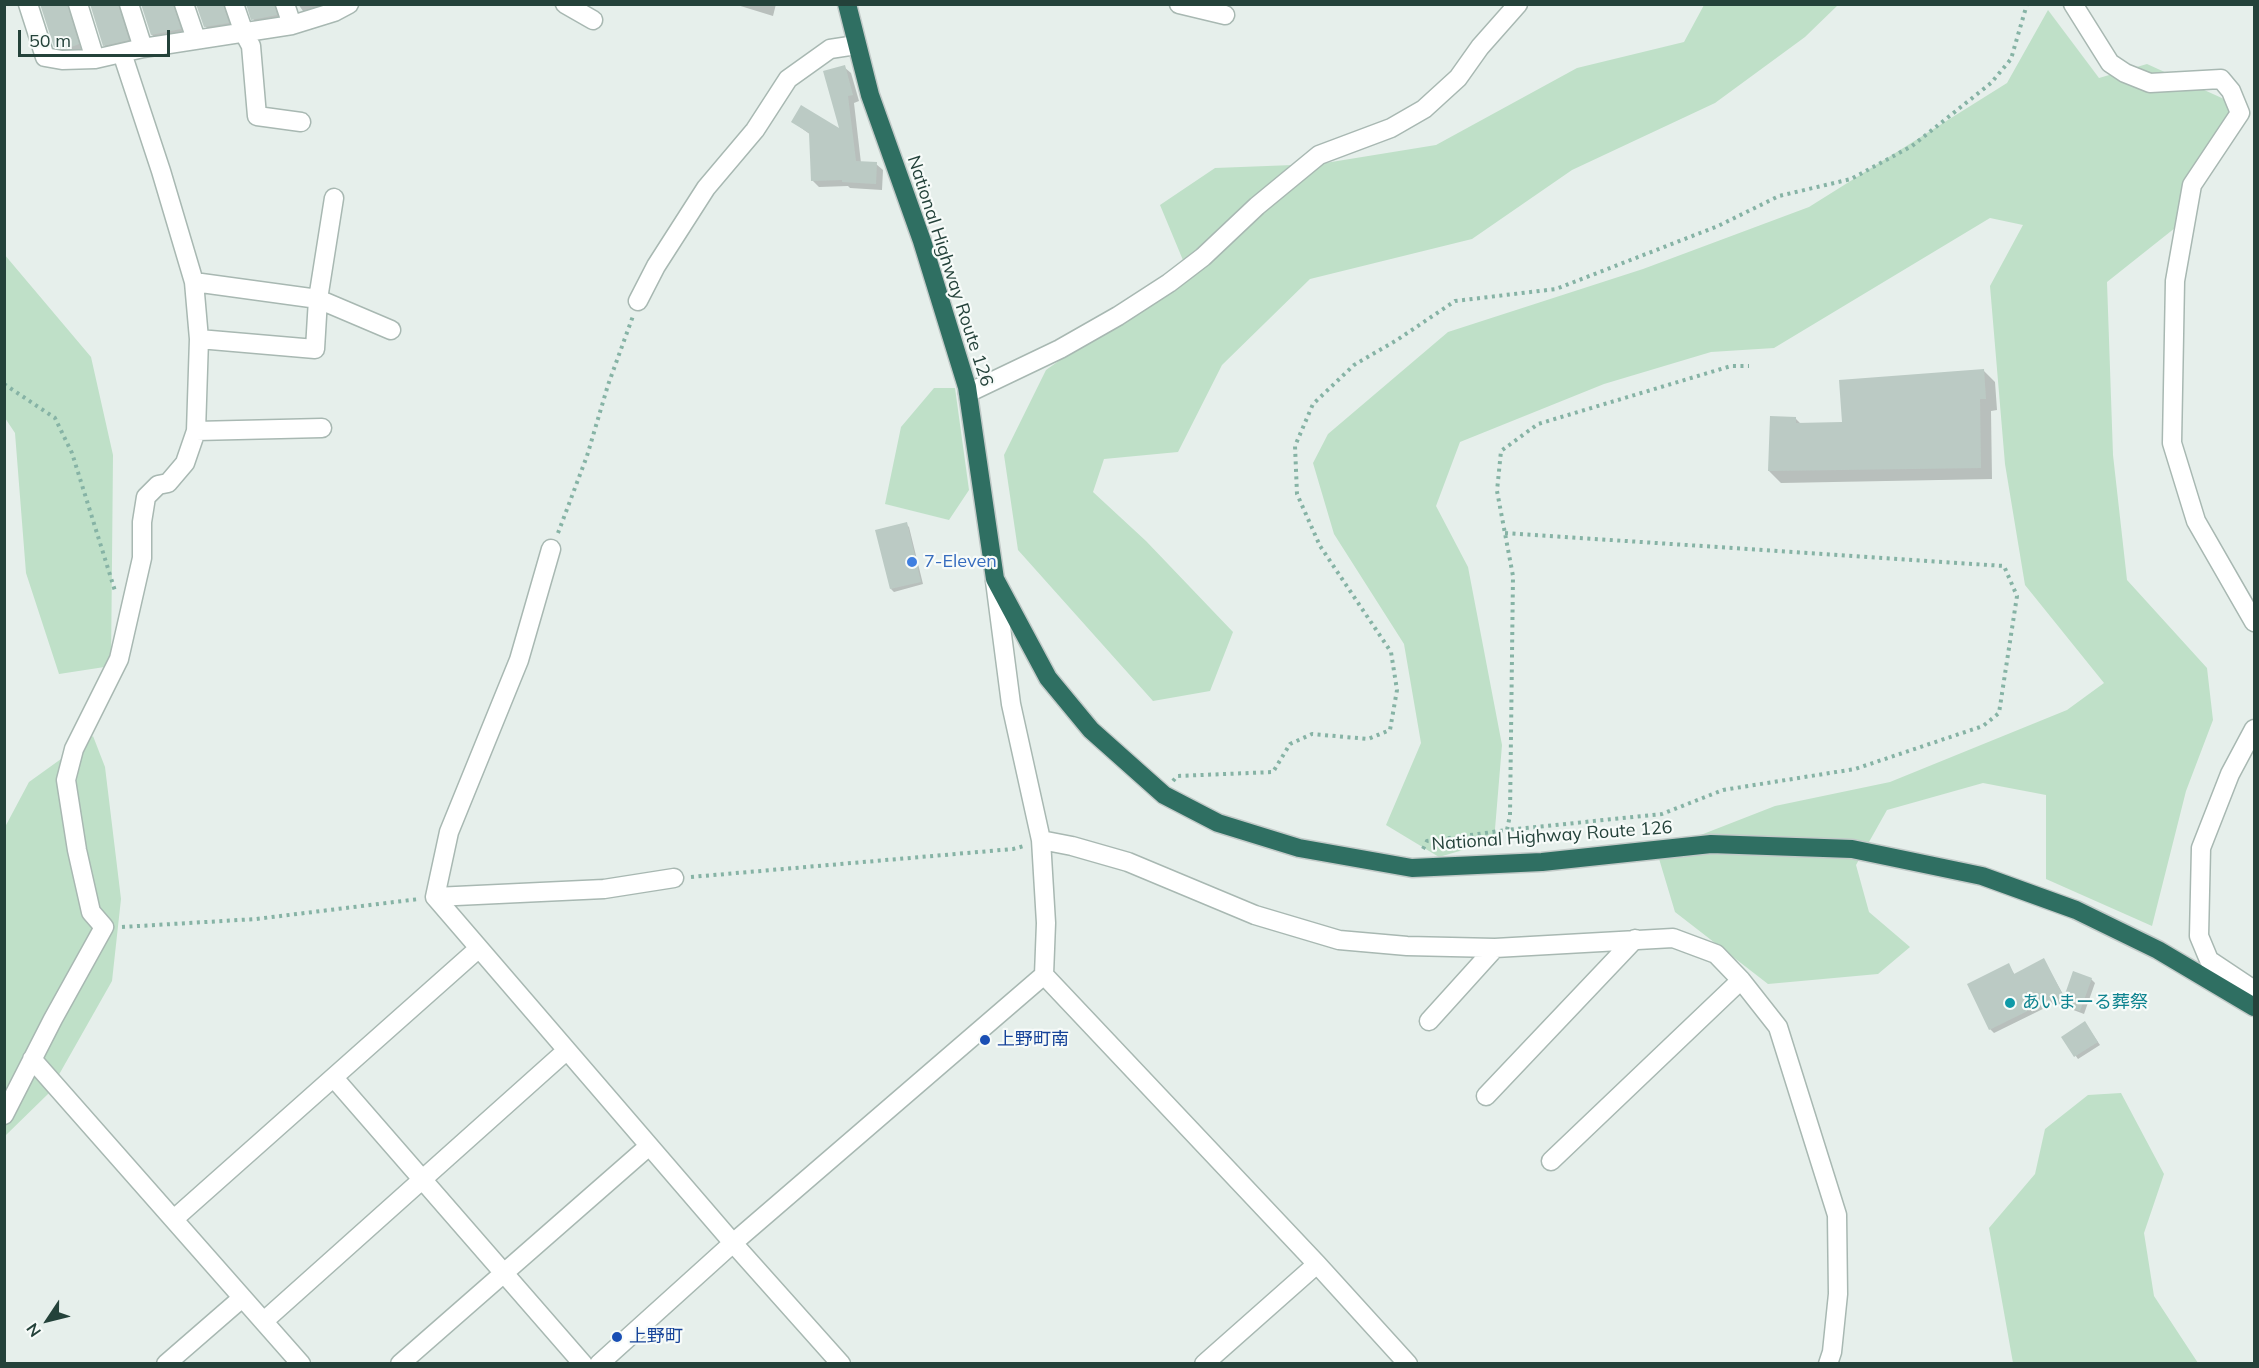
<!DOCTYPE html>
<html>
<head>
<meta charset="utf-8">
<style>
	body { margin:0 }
	#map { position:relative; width:2259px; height:1368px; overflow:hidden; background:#e6efeb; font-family:Mulish,sans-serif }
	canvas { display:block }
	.frame { position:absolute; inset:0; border:6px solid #24423a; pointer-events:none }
	.north { position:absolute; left:18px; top:1290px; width:60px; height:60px; -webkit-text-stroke:4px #f7fbf9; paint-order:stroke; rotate:235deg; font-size:16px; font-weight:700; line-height:24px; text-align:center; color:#24423a }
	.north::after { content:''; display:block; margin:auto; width:21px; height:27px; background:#24423a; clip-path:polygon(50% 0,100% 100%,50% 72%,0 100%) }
	.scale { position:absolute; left:18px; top:30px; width:152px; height:27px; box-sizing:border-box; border:3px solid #24423a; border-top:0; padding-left:8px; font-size:18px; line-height:21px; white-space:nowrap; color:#24423a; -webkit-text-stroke:4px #f7fbf9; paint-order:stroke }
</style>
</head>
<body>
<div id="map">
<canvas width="2259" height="1368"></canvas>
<div class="frame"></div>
<div class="north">N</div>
<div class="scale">50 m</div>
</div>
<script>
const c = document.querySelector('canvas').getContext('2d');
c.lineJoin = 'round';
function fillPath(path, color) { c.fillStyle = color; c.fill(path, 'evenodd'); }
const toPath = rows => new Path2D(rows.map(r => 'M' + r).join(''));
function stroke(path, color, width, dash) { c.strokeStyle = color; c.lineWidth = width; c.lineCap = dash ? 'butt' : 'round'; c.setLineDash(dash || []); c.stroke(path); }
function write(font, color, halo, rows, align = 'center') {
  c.font = font + ' Mulish,"Noto Sans JP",sans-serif'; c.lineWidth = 4.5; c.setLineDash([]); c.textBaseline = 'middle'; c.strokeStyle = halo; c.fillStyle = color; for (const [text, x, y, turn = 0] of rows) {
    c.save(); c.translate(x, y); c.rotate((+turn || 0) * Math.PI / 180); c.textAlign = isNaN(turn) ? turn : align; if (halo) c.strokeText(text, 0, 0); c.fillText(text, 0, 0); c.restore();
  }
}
fillPath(toPath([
	[1704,5,1838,5,1805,37,1715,103,1572,170,1472,239,1310,279,1222,365,1178,452,1104,459,1093,492,1146,541,1233,632,1210,691,1153,701,1018,550,1004,455,1046,370,1147,298,1185,265,1160,205,1215,168,1319,164,1436,145,1577,68,1684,42],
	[2048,10,2099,78,2147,64,2235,104,2180,224,2107,282,2113,455,2127,580,2207,668,2213,720,2186,791,2152,926,2046,879,2046,795,1983,783,1887,810,1856,865,1869,912,1910,947,1878,974,1768,984,1675,912,1657,852,1775,806,1890,782,2067,710,2104,683,2025,585,2005,464,1990,286,2023,225,1990,218,1774,348,1711,352,1604,384,1460,442,1436,506,1468,567,1502,745,1494,841,1439,857,1386,825,1421,743,1404,644,1334,534,1313,463,1328,434,1448,332,1643,269,1809,207,2007,83],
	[4,254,91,357,113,455,111,666,59,674,26,573,15,433,5,418],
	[934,388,955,388,969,490,949,520,885,504,901,427],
	[93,736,105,767,121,899,112,981,48,1094,5,1136,5,827,29,782],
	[2121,1093,2164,1174,2144,1233,2154,1296,2198,1363,2013,1363,1989,1228,2035,1174,2045,1129,2088,1095]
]), '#bfe0c8');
fillPath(toPath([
	[42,4,77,4,86,52,63,54,55,46],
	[91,4,128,4,135,47,112,53,104,45],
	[142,4,183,4,187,36,160,42,152,35],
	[198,4,233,4,236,31,213,34,205,26],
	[247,4,286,4,284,23,261,27,253,19],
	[298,4,344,4,308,18],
	[734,4,776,4,773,16],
	[844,67,851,73,859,101,854,103,861,163,876,164,883,170,882,190,850,188,848,186,819,187,812,180,811,135,793,122,842,131],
	[1983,370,1995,382,1997,410,1991,411,1992,479,1781,483,1769,471,1796,419,1801,424,1844,424],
	[906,524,909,527,923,584,894,592,891,589],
	[2044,960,2065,998,2091,979,2095,983,2084,1014,2055,1003,1994,1033,1990,1029,2008,965,2015,975],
	[2087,1026,2100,1045,2078,1059,2063,1038]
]), '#0003');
fillPath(toPath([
	[40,4,67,4,79,44,66,49,54,47],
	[90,4,118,4,129,40,103,46],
	[141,4,173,4,181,29,151,35],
	[196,4,223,4,229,23,204,27],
	[246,4,274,4,277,15,251,20],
	[845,65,853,95,848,96,856,161,877,162,876,184,842,182,842,180,811,181,809,133,791,122,801,105,839,128,823,71],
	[1984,369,1986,399,1980,399,1981,468,1768,471,1770,416,1796,417,1796,423,1842,422,1839,380],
	[907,522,921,582,890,589,875,530],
	[2044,958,2064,997,2073,971,2092,978,2080,1011,2050,1000,1989,1030,1967,984,2009,963,2014,974],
	[2085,1021,2098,1042,2074,1057,2061,1037]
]), '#bbcac4');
const minor = toPath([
	[28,4,45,57,62,60,95,59,143,48,292,25,334,12,349,4],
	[78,4,95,59],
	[129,4,143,48],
	[184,4,196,39],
	[234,4,244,33,251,46,257,116,301,122],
	[285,4,292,25],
	[565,4,593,20],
	[1179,4,1225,15],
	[2073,4,2110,63,2125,73,2150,83,2221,79,2231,91,2240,113,2192,185,2175,281,2172,443,2196,521,2254,622],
	[194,282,318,299,391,330],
	[638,301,656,266,706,188,755,130,788,79,830,49,856,45],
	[199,339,315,349,318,299,334,198],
	[968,393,1060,349,1118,316,1169,283,1203,257,1257,206,1319,155,1391,128,1424,109,1458,78,1480,47,1518,4],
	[196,431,322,428],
	[2254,729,2230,774,2201,848,2199,936,2209,960,2254,990],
	[1041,840,1072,846,1128,862,1255,915,1339,940,1407,946,1495,948,1673,938,1716,954,1741,980,1778,1027,1837,1215,1838,1294,1832,1352,1828,1364],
	[435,897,733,1243,841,1364],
	[435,897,449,832,519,660,551,549],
	[435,897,604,889,674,878],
	[1044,975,1317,1264,1408,1364],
	[1429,1021,1495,948],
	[32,1059,301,1364],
	[334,1078,583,1364],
	[1486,1096,1635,939],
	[4,1115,53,1019,104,927,91,912,77,850,66,780,74,749,119,659,142,558,142,522,146,497,158,485,168,483,185,463,196,431,199,339,194,282,161,171,122,53],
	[1551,1161,1741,980],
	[174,1219,478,949],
	[264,1321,566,1051],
	[166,1364,242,1298],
	[400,1364,649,1146],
	[599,1364,733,1243,1044,975,1046,923,1041,840,1011,704,995,581],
	[1204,1364,1317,1264]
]);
const highway = toPath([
	[847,4,870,95,922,241,967,387,995,579,1048,678,1091,730,1164,795,1218,823,1299,848,1412,868,1542,862,1711,844,1852,849,1982,876,2076,910,2158,950,2254,1007]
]);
stroke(minor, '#a8b8b2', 21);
stroke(highway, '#c2cac8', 21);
stroke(toPath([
	[4,384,55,418,72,453,115,591],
	[558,533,587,456,608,385,633,316],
	[1505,533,2004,566,2017,596,1999,713,1983,726,1855,769,1723,790,1662,814,1507,830],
	[1173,781,1177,776,1273,772,1290,744,1312,734,1368,739,1390,730,1397,690,1391,652,1320,546,1297,494,1295,446,1313,404,1354,365,1397,340,1455,301,1556,289,1718,226,1779,196,1851,179,1912,146,1991,83,2011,59,2027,4],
	[1423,849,1427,841,1507,830,1510,815,1513,576,1497,491,1501,451,1538,424,1731,366,1749,366],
	[691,877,1013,849,1024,846],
	[122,927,256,919,419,899]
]), '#86b3a5', 4, [3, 4.5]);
stroke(minor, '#fff', 18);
stroke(highway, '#2f6f62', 18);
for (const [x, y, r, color] of [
	[912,562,6,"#3f7fe0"],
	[2010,1003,6,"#0f9aa8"],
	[985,1040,6,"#1a4fb4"],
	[617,1337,6,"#1a4fb4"]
]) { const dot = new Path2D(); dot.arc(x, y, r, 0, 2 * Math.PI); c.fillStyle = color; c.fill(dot); stroke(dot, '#f7fbf9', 2); }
write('18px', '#24423a', '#f7fbf9', [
	["National Highway Route 126",950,271,72],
	["National Highway Route 126",1552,836,-4]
]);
write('18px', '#366cbe', '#f7fbf9', [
	["7-Eleven",924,562]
], 'left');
write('18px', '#0d838f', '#f7fbf9', [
	["あいまーる葬祭",2022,1003]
], 'left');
write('18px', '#164399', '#f7fbf9', [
	["上野町南",997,1040],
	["上野町",629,1337]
], 'left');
</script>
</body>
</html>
